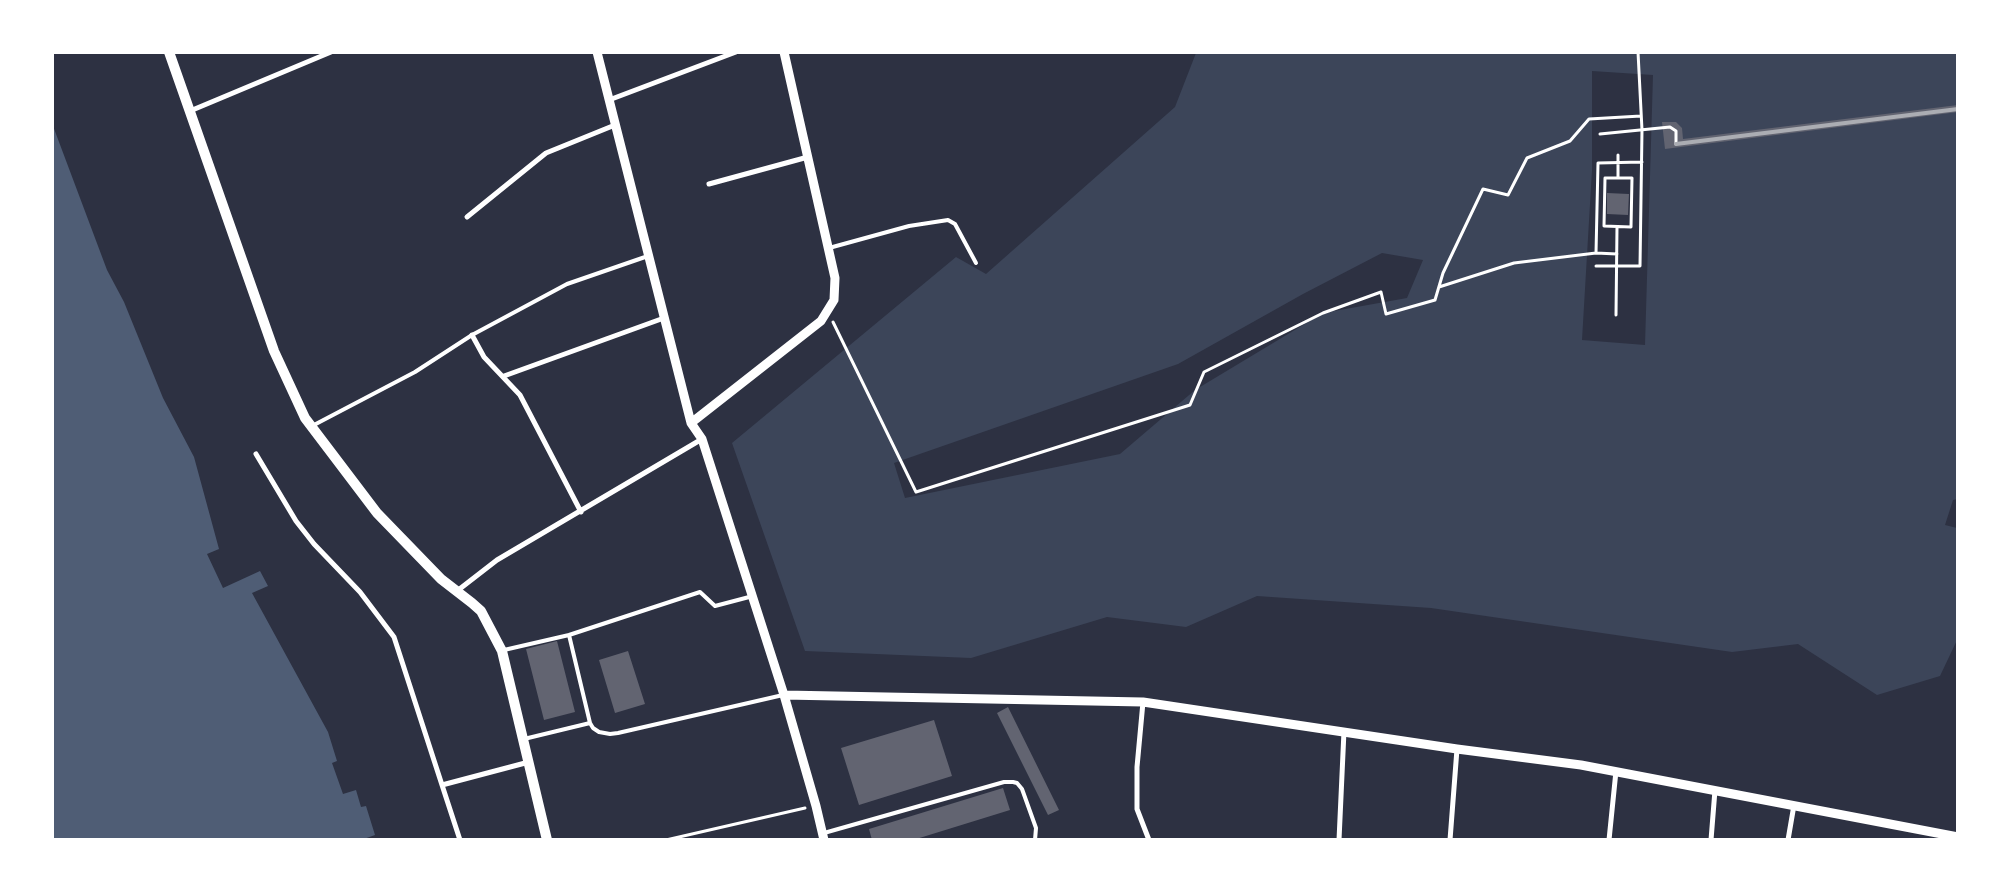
<!DOCTYPE html>
<html>
<head>
<meta charset="utf-8">
<style>
	body { margin:0 }
	#map { position:relative; width:2010px; height:892px; overflow:hidden; background:#2d3142; font-family:"Exo 2",sans-serif }
	canvas { display:block }
	.frame { position:absolute; inset:0; border:54px solid #fff; pointer-events:none }
</style>
</head>
<body>
<div id="map">
<canvas width="2010" height="892"></canvas>
<div class="frame"></div>
</div>
<script>
const c = document.querySelector('canvas').getContext('2d');
c.lineJoin = 'round';
function fillPath(path, color) { c.fillStyle = color; c.fill(path, 'evenodd'); }
const toPath = rows => new Path2D(rows.map(r => 'M' + r).join(''));
function stroke(path, color, width, dash) { c.strokeStyle = color; c.lineWidth = width; c.lineCap = dash ? 'butt' : 'round'; c.setLineDash(dash || []); c.stroke(path); }
fillPath(toPath([
	[1196,53,1957,53,1958,499,1953,500,1945,525,1957,528,1958,638,1940,676,1877,695,1798,644,1732,652,1431,608,1257,596,1186,627,1107,617,971,658,805,651,732,443,956,257,986,274,1175,107],
	[1592,71,1653,75,1645,345,1582,340,1592,170],
	[1382,253,1423,260,1407,298,1323,313,1195,390,1120,454,905,498,894,463,1178,364,1303,294]
]), '#3c4559');
fillPath(toPath([
	[53,126,107,270,124,302,163,398,194,457,219,549,207,554,223,588,260,571,268,586,252,593,328,732,337,761,332,763,343,794,356,790,361,807,366,806,375,835,361,840,53,839]
]), '#4f5d75');
fillPath(toPath([
	[1958,105,1958,112,1665,149,1662,122,1676,122,1682,128,1683,139],
	[1607,193,1629,194,1628,215,1607,214],
	[557,641,575,712,544,720,526,649],
	[628,651,645,704,615,713,599,660],
	[1008,707,1059,810,1048,815,997,713],
	[934,720,952,776,859,805,841,748],
	[1003,788,1010,810,913,840,872,840,869,829]
]), '#626471');
stroke(toPath([
	[1600,134,1670,127,1676,131,1676,144],
	[1618,155,1618,178],
	[1605,178,1632,178,1631,227,1604,226,1605,178],
	[1617,254,1596,253,1598,163,1642,162],
	[1596,266,1640,266,1642,130,1638,52],
	[1439,287,1514,263,1596,253],
	[1616,315,1617,227],
	[833,322,916,492,1190,405,1204,372,1323,313,1381,292,1386,314,1435,300,1443,273,1483,189,1508,195,1527,158,1570,141,1589,119,1641,116],
	[666,840,805,808]
]), '#fff', 3);
stroke(toPath([
	[829,248,909,226,948,220,955,224,976,263],
	[312,426,415,372,472,335,567,284,648,256],
	[753,596,715,606,700,592,569,635,590,723,593,728,599,732,610,734,618,733,783,695],
	[504,650,569,635],
	[524,739,590,723],
	[824,833,1004,782,1013,782,1017,783,1022,789,1036,828,1035,840]
]), '#fff', 4);
stroke(toPath([
	[609,100,736,52],
	[190,111,331,52],
	[709,184,808,157],
	[467,217,546,153,615,125],
	[472,335,484,357,520,395,581,512],
	[504,376,664,318],
	[256,454,296,521,314,544,360,592,394,637,442,785],
	[457,591,497,560,702,439],
	[1143,702,1137,767,1137,809,1149,840],
	[460,840,442,785,529,762],
	[1339,840,1344,731],
	[1450,840,1457,749],
	[1609,840,1616,771],
	[1711,840,1715,790],
	[1788,840,1794,805]
]), '#fff', 5);
stroke(toPath([
	[597,52,691,423,702,439,784,695,816,806,824,840],
	[691,423,821,321,834,300,835,278,784,52],
	[784,695,1143,702,1457,749,1581,765,1958,837]
]), '#fff', 9);
stroke(toPath([
	[169,52,274,351,305,418,377,513,441,579,472,603,481,611,502,651,547,840]
]), '#fff', 10);
stroke(toPath([
	[1676,144,1958,109]
]), '#abadb3', 4);
</script>
</body>
</html>
